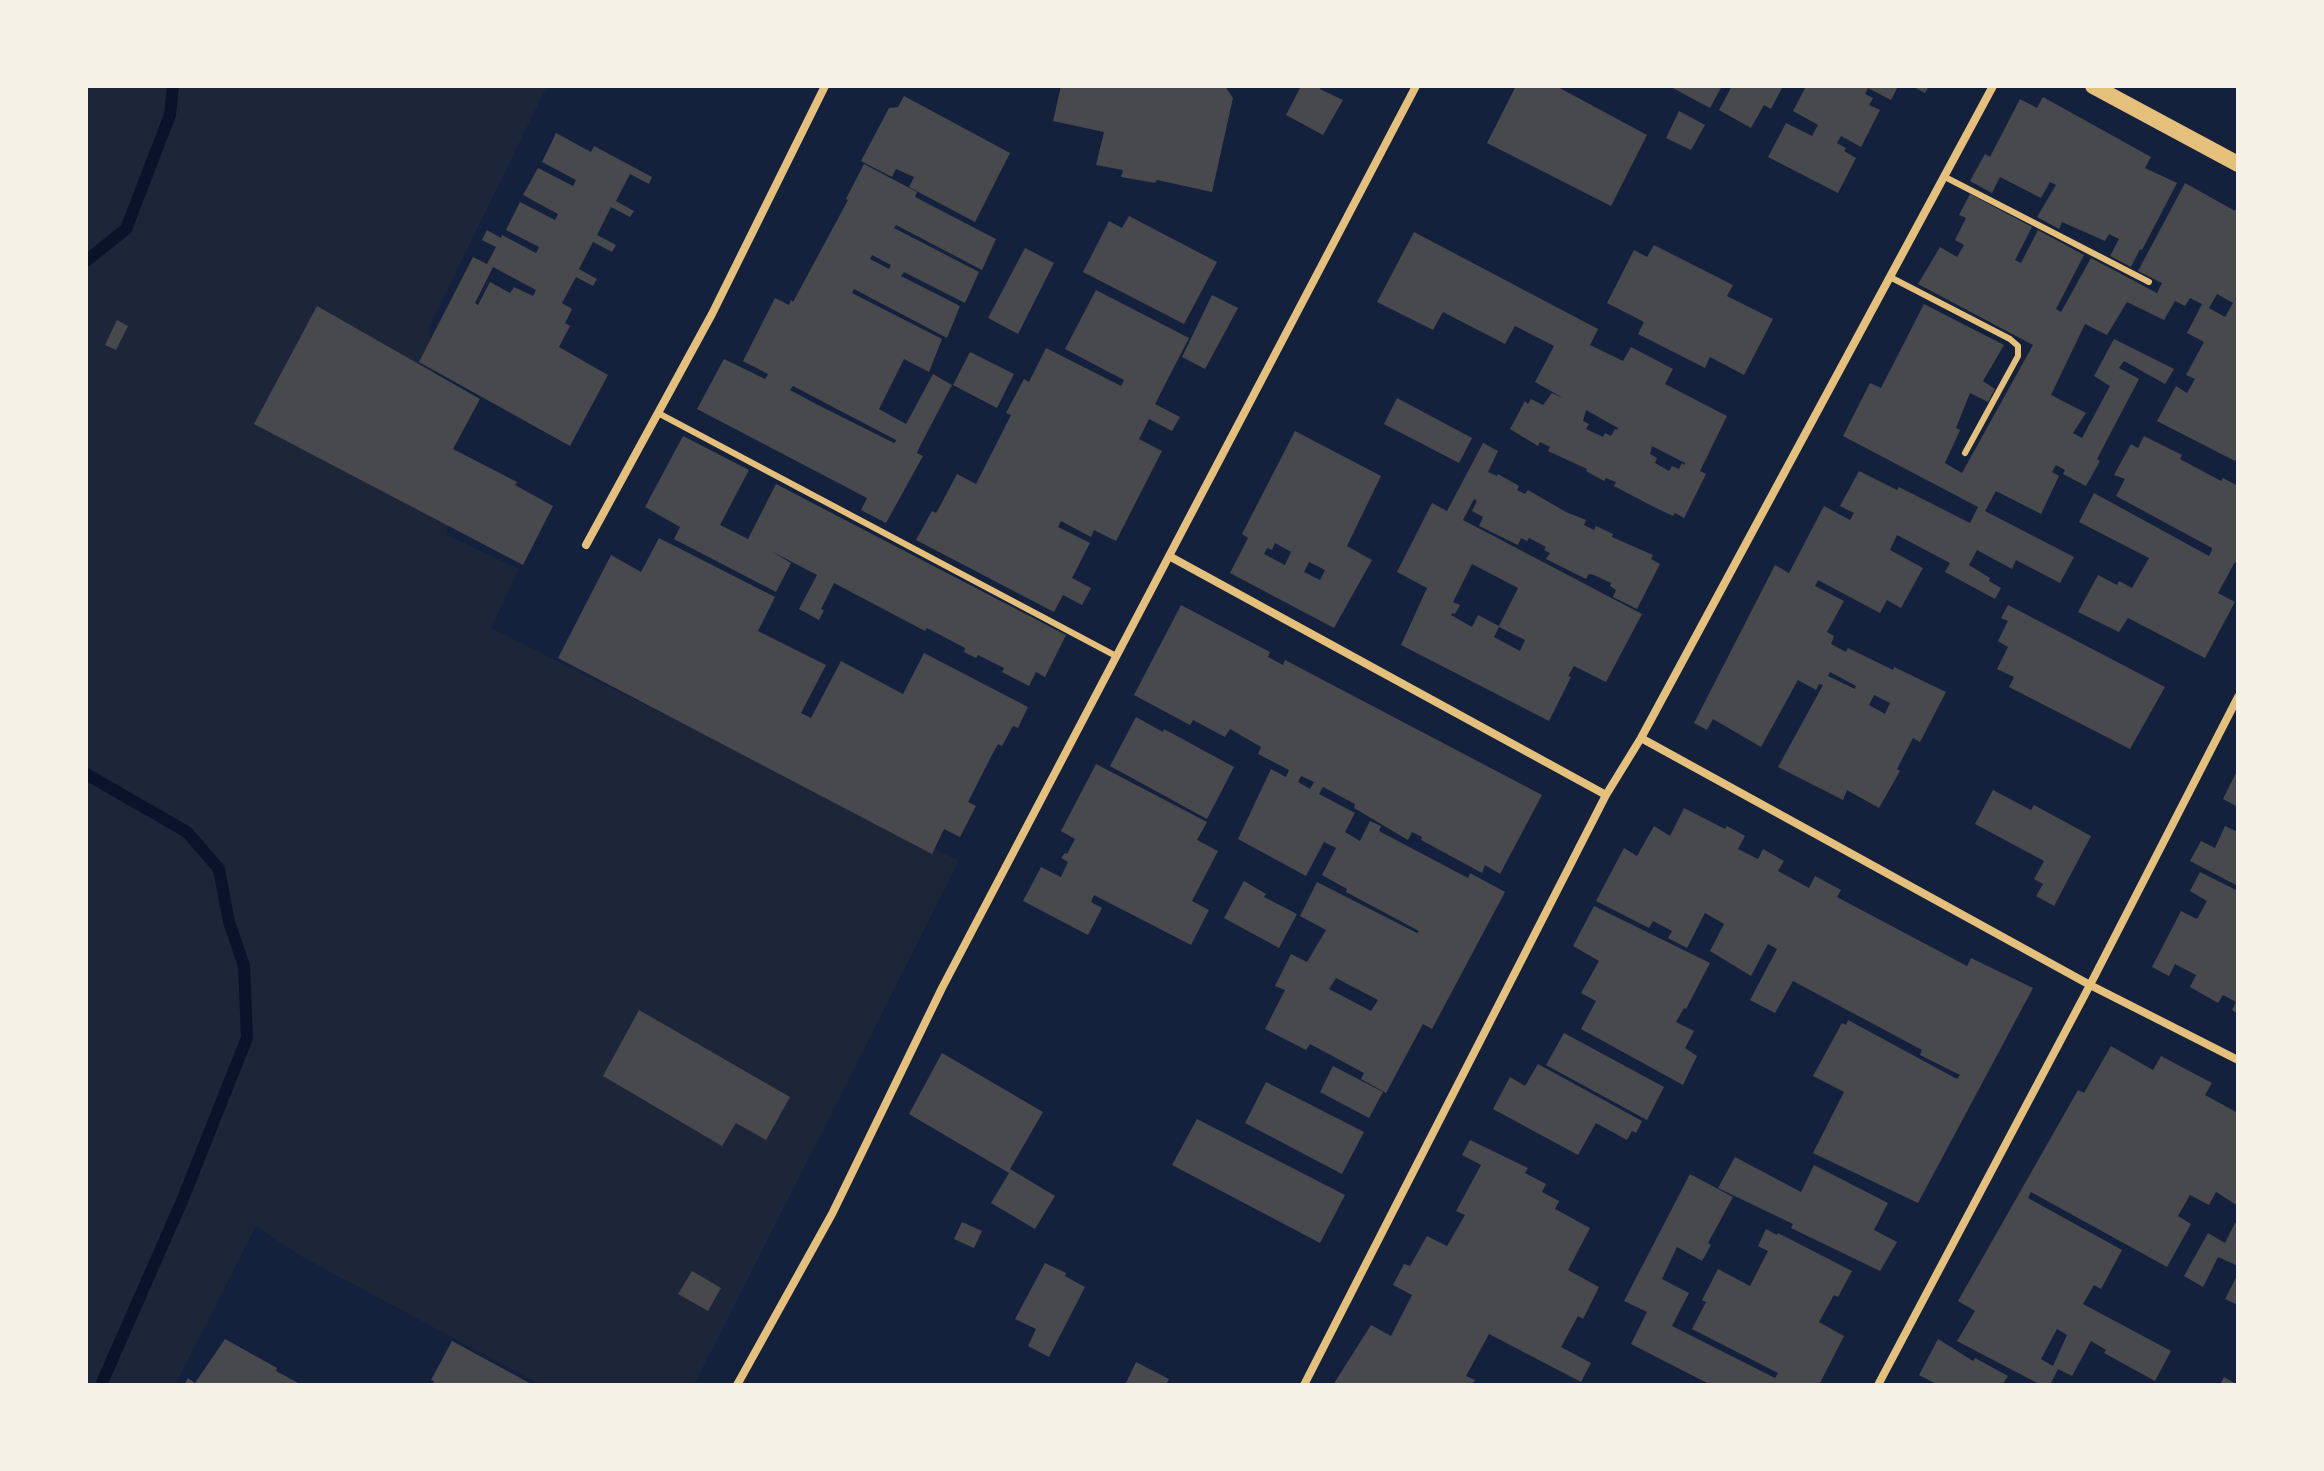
<!DOCTYPE html>
<html>
<head>
<meta charset="utf-8">
<style>
	body { margin:0 }
	#map { position:relative; width:2324px; height:1471px; overflow:hidden; background:#14213d; font-family:"Roboto Serif",serif }
	canvas { display:block }
	.frame { position:absolute; inset:0; border:88px solid #f6f1e7; pointer-events:none }
</style>
</head>
<body>
<div id="map">
<canvas width="2324" height="1471"></canvas>
<div class="frame"></div>
</div>
<script>
const c = document.querySelector('canvas').getContext('2d');
c.lineJoin = 'round';
function fillPath(path, color) { c.fillStyle = color; c.fill(path, 'evenodd'); }
const toPath = rows => new Path2D(rows.map(r => 'M' + r).join(''));
function stroke(path, color, width, dash) { c.strokeStyle = color; c.lineWidth = width; c.lineCap = dash ? 'butt' : 'round'; c.setLineDash(dash || []); c.stroke(path); }
fillPath(toPath([
	[86,86,547,86,429,327,449,507,447,535,519,569,491,628,959,861,694,1385,541,1385,297,1254,256,1226,175,1385,86,1385]
]), '#1d2539');
stroke(toPath([
	[86,261,126,229,170,115,173,86],
	[86,774,187,832,219,869,229,922,244,966,247,1038,182,1201,101,1385]
]), '#0b132b', 12);
fillPath(toPath([
	[1061,86,1225,86,1233,98,1212,192,1157,180,1155,183,1121,177,1123,170,1096,165,1104,132,1053,121],
	[1301,86,1321,86,1320,89,1343,100,1323,135,1286,115],
	[1516,86,1556,86,1647,135,1611,206,1487,143],
	[1669,86,1722,86,1710,108],
	[1732,86,1783,86,1771,109,1764,105,1751,128,1719,110],
	[1806,86,1898,86,1891,100,1868,88,1865,94,1873,98,1869,105,1880,110,1861,147,1841,136,1837,143,1846,148,1844,151,1856,158,1838,193,1768,157,1786,123,1812,136,1818,125,1793,111],
	[1912,86,1929,86,1925,93],
	[904,96,1010,153,975,222,909,187,914,177,896,169,892,177,861,161,889,108,898,107],
	[2043,97,2151,157,2145,168,2177,183,2142,250,2140,249,2131,267,2110,256,2119,239,2109,234,2105,241,2062,222,2059,229,2037,217,2056,185,2050,182,2041,198,2000,177,1992,193,1970,181,1985,154,1990,157,2020,99,2037,108],
	[1679,111,1705,125,1691,150,1666,138],
	[556,133,591,152,594,146,652,177,649,184,630,174,616,201,634,211,630,217,611,207,597,235,616,245,612,252,593,242,579,269,597,279,593,286,576,277,562,303,572,309,565,323,570,326,559,347,608,375,570,446,419,362,473,257,487,264,496,247,482,240,487,230,501,238,502,235,536,253,539,247,506,230,520,202,555,220,558,214,523,195,538,168,573,186,576,180,542,162],
	[493,267,536,290,533,296,514,287,510,293,490,282,478,305,475,303],
	[864,164,917,192,915,197,996,239,982,270,896,225,894,228,979,272,965,303,904,272,901,276,960,306,947,338,854,289,852,293,942,339,929,372,904,359,879,409,906,424,933,374,952,385,920,446,917,453,923,456,886,523,861,510,867,498,697,409,724,359,765,379,768,374,743,361,775,298,789,305,791,300,793,302,848,200,846,199],
	[872,255,891,265,889,269,870,259],
	[793,386,896,440,896,441,894,443,816,404,790,390],
	[2185,183,2235,211,2238,204,2238,294,2235,299,2238,301,2238,455,2235,461,2157,421,2176,386,2187,393,2195,379,2186,375,2204,342,2187,333,2202,304,2190,298,2185,306,2175,301,2164,320,2127,302,2107,335,2085,324,2051,395,2086,413,2073,433,2082,438,2110,386,2094,376,2114,339,2174,369,2165,384,2124,361,2119,368,2139,379,2097,459,2100,461,2086,486,2063,474,2065,470,2056,465,2052,472,2059,476,2041,514,1996,491,1985,511,2074,557,2060,583,2016,560,2012,569,1977,550,1969,565,1990,578,1989,581,2001,588,1995,599,1945,572,1950,563,1897,535,1890,550,1923,568,1901,608,1887,600,1880,613,1818,580,1815,586,1844,601,1827,632,1834,636,1831,644,1846,652,1848,648,1893,670,1894,667,1946,692,1920,742,1913,738,1897,769,1900,771,1879,808,1847,790,1843,800,1778,767,1823,685,1819,684,1816,690,1798,680,1761,747,1713,719,1707,730,1694,723,1775,565,1789,573,1824,506,1850,520,1854,513,1840,506,1859,471,1897,490,1899,487,1970,523,1978,507,1843,436,1870,383,1881,388,1924,304,2004,345,1983,381,1995,389,1988,402,1970,393,1956,428,1960,430,1945,463,1962,473,2033,345,1918,284,1940,247,1957,257,1964,245,1955,240,1966,218,1959,215,1970,194,2032,227,2015,260,2021,263,2038,230,2084,255,2056,309,2061,312,2091,258,2157,293,2162,283,2138,271],
	[2217,294,2233,303,2225,317,2209,308],
	[1830,672,1856,686,1855,689,1828,676],
	[1874,695,1890,703,1885,714,1869,705],
	[1129,216,1217,262,1184,324,1083,272,1109,221,1122,228],
	[1414,232,1598,329,1590,345,1623,361,1631,347,1673,369,1665,384,1727,416,1700,471,1706,474,1684,518,1675,513,1673,516,1654,507,1614,486,1616,482,1606,478,1604,481,1586,471,1587,469,1548,451,1550,447,1540,442,1538,446,1510,429,1525,401,1528,404,1531,399,1543,405,1552,393,1563,398,1535,382,1554,346,1515,326,1505,344,1443,312,1433,330,1377,302],
	[1586,410,1618,428,1617,430,1615,429,1611,436,1605,433,1603,437,1586,429,1589,424,1583,421],
	[1652,446,1685,463,1685,465,1682,463,1679,469,1672,466,1669,471,1655,463,1657,458,1650,454],
	[1654,245,1733,285,1727,296,1773,319,1744,375,1710,357,1705,368,1638,334,1644,322,1607,303,1634,250,1647,257],
	[1025,248,1054,263,1018,334,988,318],
	[1096,290,1189,338,1155,404,1180,417,1172,431,1149,419,1139,439,1162,451,1116,541,1094,530,1091,537,1061,521,1058,527,1090,543,1072,578,1091,588,1082,605,1063,595,1054,612,916,540,932,511,936,513,939,508,957,474,976,484,1011,415,1006,413,1024,379,1029,382,1046,348,1121,386,1124,380,1065,349],
	[1212,295,1238,308,1205,369,1182,357],
	[317,306,480,399,453,449,517,482,515,485,553,506,523,565,254,424],
	[117,320,128,326,116,350,105,345],
	[970,352,1014,374,997,408,953,385],
	[1397,398,1472,438,1459,463,1384,424],
	[1295,431,1381,476,1347,546,1372,560,1334,628,1230,573,1248,538,1242,534],
	[1275,543,1291,552,1285,565,1264,554,1267,548,1272,550],
	[1309,562,1325,570,1320,580,1304,572],
	[683,436,749,470,720,525,748,539,776,484,1066,635,1045,677,1036,672,1029,686,1002,672,1004,668,978,655,976,658,964,652,965,648,927,628,925,631,834,583,821,609,824,610,819,620,799,609,817,575,771,551,791,563,776,592,674,539,680,527,645,507],
	[2144,436,2182,455,2180,459,2221,481,2223,478,2238,486,2238,564,2235,562,2218,593,2235,602,2205,658,2128,618,2119,632,2078,612,2098,575,2117,585,2119,581,2132,588,2149,558,2079,522,2094,493,2209,556,2212,550,2212,548,2116,496,2125,479,2114,475,2131,444,2138,448],
	[1483,443,1498,451,1488,472,1497,476,1498,474,1519,486,1517,490,1525,494,1528,490,1566,512,1586,520,1584,525,1594,530,1596,526,1613,534,1612,537,1653,555,1651,559,1660,564,1637,609,1613,597,1616,590,1610,586,1611,583,1594,575,1589,574,1586,579,1546,559,1550,553,1544,550,1546,547,1529,538,1527,541,1521,538,1518,545,1479,526,1483,517,1472,511,1477,501,1474,499,1463,520,1642,614,1606,682,1574,666,1568,676,1571,677,1549,721,1401,645,1427,588,1397,572,1432,503,1447,511],
	[1472,564,1518,588,1499,626,1478,615,1472,627,1451,615,1453,613,1455,614,1460,605,1453,602],
	[1499,627,1525,640,1520,651,1494,637],
	[659,538,775,597,758,631,826,665,801,713,811,718,841,661,903,694,924,653,1028,707,1018,728,1013,726,1002,746,998,744,992,755,968,802,976,806,960,837,944,829,932,854,558,658,611,555,641,572],
	[1181,605,1270,652,1268,657,1283,665,1285,660,1542,795,1500,874,1485,865,1482,873,1421,840,1422,837,1412,832,1408,840,1354,808,1355,804,1323,787,1319,794,1355,813,1345,832,1360,841,1370,821,1381,826,1379,831,1468,878,1470,873,1505,892,1432,1029,1423,1024,1386,1093,1361,1079,1364,1073,1310,1044,1306,1050,1265,1029,1285,990,1275,986,1291,954,1307,962,1326,930,1300,916,1317,882,1417,933,1419,931,1346,892,1347,889,1322,875,1336,848,1324,842,1306,876,1238,839,1271,769,1286,777,1289,770,1258,754,1261,747,1230,729,1225,737,1193,720,1190,725,1134,695],
	[1301,776,1314,782,1310,789,1298,782],
	[1336,978,1378,1000,1371,1011,1329,989],
	[2008,605,2165,687,2130,749,2009,687,2014,677,1997,669,2008,647,1998,641,2008,621,2001,618],
	[1136,717,1163,732,1164,729,1234,767,1207,819,1110,766],
	[1096,764,1207,822,1197,840,1218,851,1192,901,1209,910,1191,945,1094,895,1091,902,1102,908,1088,935,1023,901,1041,867,1061,877,1068,862,1061,858,1065,853,1067,854,1075,839,1061,831],
	[2238,769,2238,807,2223,799],
	[1993,790,2031,810,2034,805,2091,836,2054,906,2036,896,2043,884,2034,879,2044,861,1975,824],
	[1684,808,1725,829,1727,826,1745,836,1738,849,1758,859,1763,849,1784,861,1778,871,1809,888,1815,876,1841,890,1837,897,1967,966,1971,958,2033,988,1918,1203,1813,1153,1844,1092,1813,1076,1842,1023,1846,1025,1848,1020,1957,1079,1960,1075,1920,1055,1922,1050,1793,981,1775,1013,1750,1000,1777,949,1768,944,1751,976,1710,951,1724,924,1705,913,1687,948,1668,938,1672,931,1653,921,1649,928,1596,901,1624,848,1637,856,1654,826,1670,836],
	[2225,826,2238,832,2238,886,2190,861,2201,841,2215,848],
	[2200,872,2238,891,2238,1014,2232,1010,2236,1002,2223,995,2218,1003,2190,987,2196,975,2175,964,2169,976,2152,967,2181,911,2197,919,2207,901,2190,891],
	[1244,881,1266,894,1264,897,1297,914,1279,948,1224,918],
	[1594,906,1710,963,1686,1009,1684,1008,1676,1022,1694,1031,1685,1048,1697,1056,1683,1085,1581,1029,1596,1001,1581,993,1599,961,1573,946],
	[639,1010,790,1097,766,1140,736,1123,722,1146,603,1076],
	[1564,1033,1664,1087,1647,1120,1546,1065],
	[2111,1046,2153,1070,2161,1056,2212,1083,2205,1095,2238,1113,2238,1206,2216,1192,2209,1205,2190,1195,2178,1216,2191,1224,2167,1267,2031,1192,2028,1198,2122,1250,2101,1289,2094,1285,2083,1304,2171,1351,2155,1381,2104,1353,2106,1350,2091,1341,2072,1376,2058,1369,2050,1385,2041,1385,1957,1341,1975,1311,1958,1301,2078,1090,2084,1093],
	[2057,1329,2067,1335,2053,1366,2041,1359],
	[942,1053,1043,1112,1010,1169,1055,1196,1035,1229,991,1203,1009,1173,909,1114],
	[1538,1064,1642,1121,1636,1133,1632,1131,1627,1140,1596,1123,1578,1155,1493,1109,1510,1077,1525,1086],
	[1333,1066,1383,1092,1369,1118,1320,1092],
	[1266,1082,1364,1132,1342,1174,1245,1123],
	[1197,1119,1345,1195,1320,1243,1172,1165],
	[1470,1140,1528,1168,1525,1173,1546,1184,1542,1192,1559,1201,1555,1209,1590,1228,1568,1270,1599,1287,1583,1319,1578,1316,1561,1347,1591,1363,1581,1382,1489,1334,1466,1376,1475,1380,1472,1385,1333,1385,1371,1325,1391,1336,1412,1295,1393,1285,1404,1264,1410,1266,1427,1236,1447,1246,1465,1215,1456,1211,1481,1165,1462,1155],
	[1735,1157,1801,1192,1814,1165,1888,1203,1874,1230,1897,1242,1880,1271,1791,1228,1793,1224,1718,1188],
	[1690,1174,1733,1197,1708,1243,1711,1245,1702,1261,1677,1247,1662,1279,1689,1293,1672,1326,1775,1378,1778,1373,1692,1329,1706,1302,1702,1300,1718,1269,1750,1286,1768,1251,1758,1246,1766,1229,1777,1235,1778,1233,1852,1271,1838,1297,1834,1295,1819,1322,1844,1336,1819,1385,1711,1385,1631,1344,1647,1312,1624,1301],
	[962,1222,982,1231,974,1248,954,1239],
	[2235,1223,2238,1224,2238,1266,2218,1257,2203,1287,2184,1276,2208,1233,2225,1243],
	[1045,1263,1066,1273,1065,1276,1085,1287,1049,1357,1028,1346,1036,1329,1015,1319],
	[692,1271,721,1288,708,1311,678,1294],
	[2238,1274,2238,1305,2225,1299],
	[225,1339,277,1368,276,1371,302,1385,184,1385,188,1378,195,1383],
	[1938,1339,1973,1361,1975,1358,2008,1376,2002,1385,1938,1385,1919,1375],
	[452,1341,500,1367,533,1385,432,1385,434,1381,431,1380],
	[1136,1362,1169,1379,1166,1385,1130,1385,1126,1383],
	[2224,1377,2238,1385,2220,1385]
]), '#48494c');
stroke(toPath([
	[1945,177,2149,282],
	[1890,277,2010,339,2018,346,2018,356,1965,453],
	[658,413,1116,656]
]), '#e5c07b', 6);
stroke(toPath([
	[586,545,712,314,825,86],
	[1169,556,1606,795],
	[1641,738,2090,985,2238,1060],
	[737,1385,832,1214,942,988,1416,86],
	[1304,1385,1606,795,1641,738,1993,86],
	[1878,1385,2090,985,2238,697]
]), '#e5c07b', 8);
stroke(toPath([
	[2093,86,2238,164]
]), '#e5c07b', 16);
</script>
</body>
</html>
